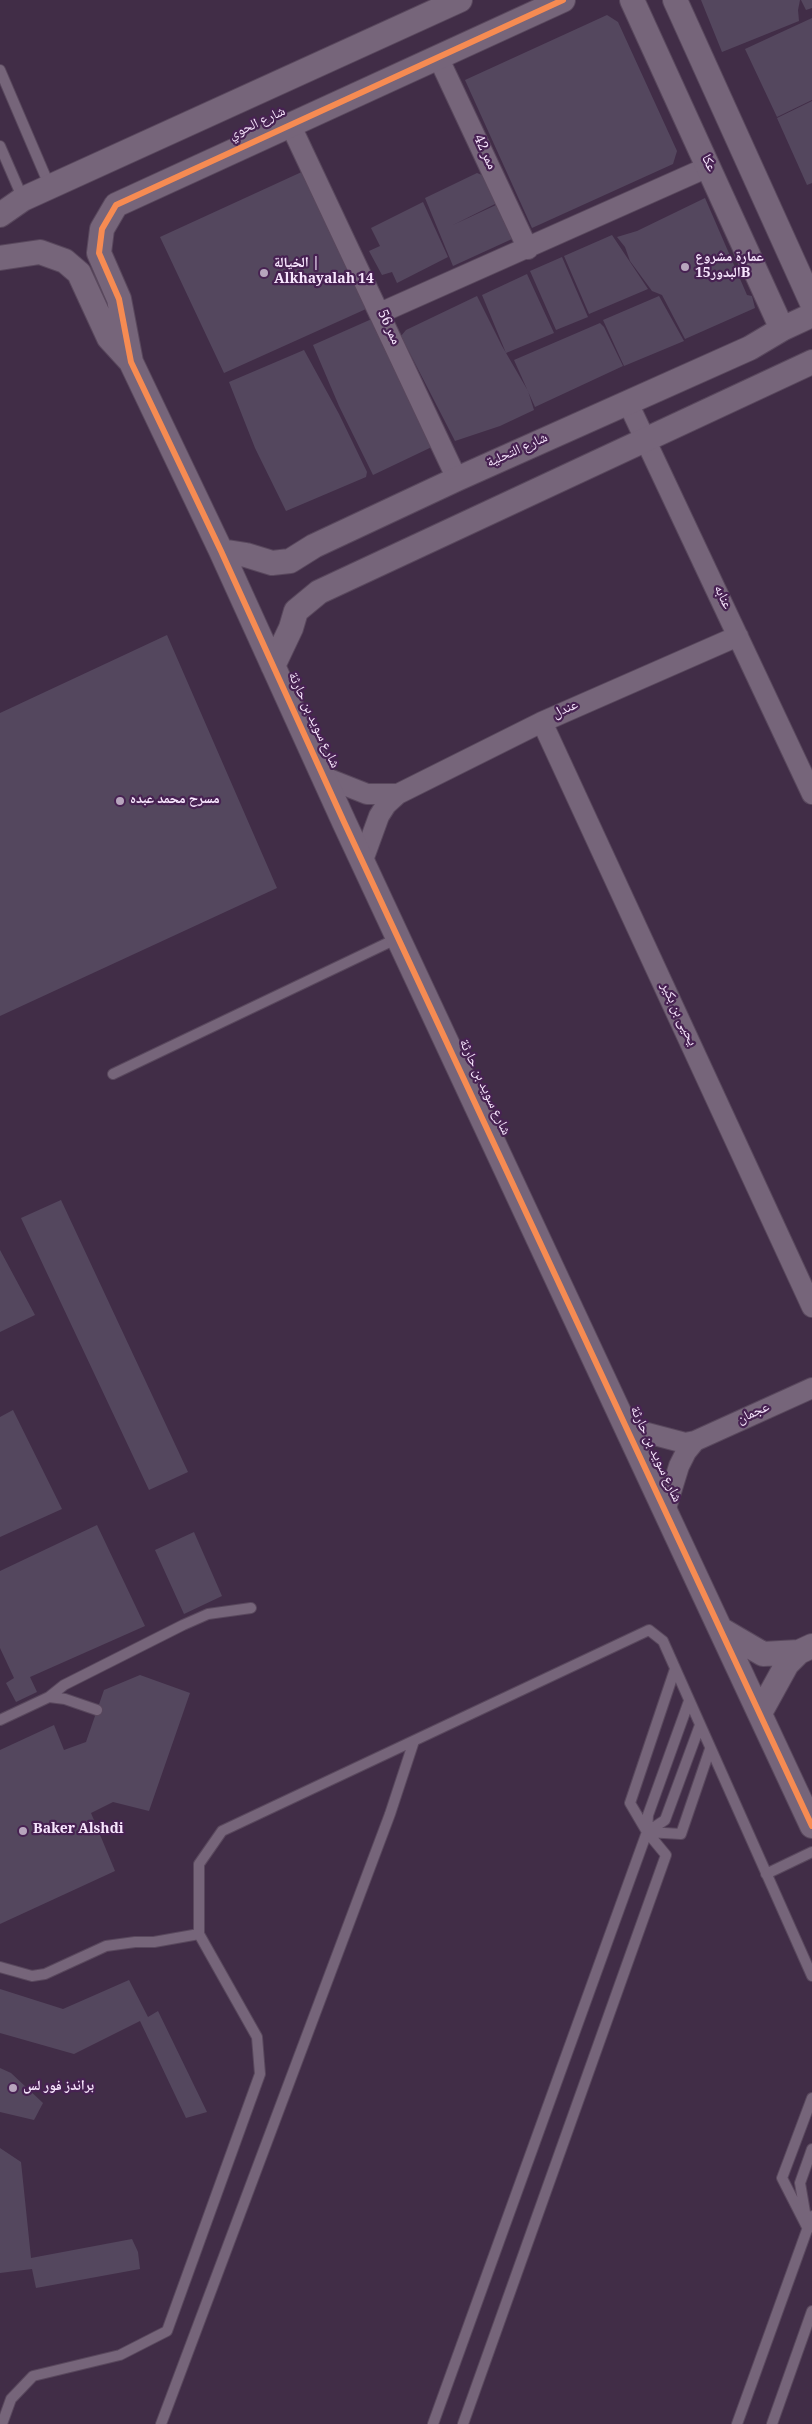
<!DOCTYPE html>
<html>
<head>
<meta charset="utf-8">
<style>
	body { margin:0 }
	canvas { display:block; background:#412d47 }
</style>
</head>
<body>
<canvas width="812" height="2424"></canvas>
<script>
const c = document.querySelector('canvas').getContext('2d');
c.lineJoin = 'round';
function fillPath(path, color) { c.fillStyle = color; c.fill(path, 'evenodd'); }
const toPath = rows => new Path2D(rows.map(r => 'M' + r).join(''));
function stroke(path, color, width, dash) { c.strokeStyle = color; c.lineWidth = width; c.lineCap = dash ? 'butt' : 'round'; c.setLineDash(dash || []); c.stroke(path); }
function write(font, color, halo, rows, align = 'center') {
  c.font = font + ' Georgia,"Noto Naskh Arabic",serif'; c.lineWidth = 4.5; c.setLineDash([]); c.textBaseline = 'middle'; c.strokeStyle = halo; c.fillStyle = color; for (const [text, x, y, turn = 0] of rows) {
    c.save(); c.translate(x, y); c.rotate((+turn || 0) * Math.PI / 180); c.textAlign = isNaN(turn) ? turn : align; if (halo) c.strokeText(text, 0, 0); c.fillText(text, 0, 0); c.restore();
  }
}
fillPath(toPath([
	[701,0,800,0,798,10,799,21,722,52],
	[801,0,812,0,812,8,806,10],
	[607,15,618,22,677,151,673,164,532,228,465,80],
	[812,18,812,100,777,117,745,49],
	[812,101,812,183,807,185,777,118],
	[306,170,335,229,366,309,224,373,160,237],
	[477,173,482,175,497,203,453,225,496,205,512,239,453,266,425,198],
	[705,198,747,295,752,296,755,308,685,339,662,295,652,291,630,261,625,247,617,237,637,231],
	[423,202,448,257,397,283,392,272,382,275,369,251,380,246,371,228],
	[612,235,648,289,589,314,564,256],
	[562,257,588,317,556,330,530,271],
	[527,274,554,333,506,353,482,295],
	[477,296,502,346,528,391,534,410,500,426,455,441,401,336,406,330],
	[659,296,684,341,624,366,603,320],
	[374,318,436,445,373,475,339,406,313,345],
	[600,323,604,327,623,366,535,407,514,360],
	[304,350,339,414,367,472,366,477,286,511,255,448,229,382],
	[167,635,277,888,0,1016,0,713],
	[61,1200,188,1472,149,1490,21,1218],
	[0,1250,35,1315,0,1332],
	[13,1410,62,1509,0,1537,0,1417],
	[97,1525,145,1626,30,1677,37,1692,16,1702,6,1683,14,1678,0,1648,0,1571],
	[194,1532,222,1596,184,1614,155,1550],
	[140,1675,190,1693,149,1811,113,1802,91,1813,115,1871,0,1924,0,1750,54,1725,64,1750,86,1742,104,1690],
	[129,1980,148,2017,158,2011,207,2112,186,2118,140,2021,74,2054,0,2033,0,1989,63,2009],
	[0,2068,11,2073,43,2103,34,2120,0,2112],
	[0,2148,21,2162,31,2258,132,2239,138,2252,140,2269,36,2288,32,2269,0,2273]
]), '#54475e');
const service = toPath([
	[0,70,50,187],
	[0,146,23,199],
	[113,1074,398,938],
	[49,1697,64,1685,183,1625,208,1614,251,1608],
	[0,1720,49,1697,65,1699,97,1710],
	[647,1832,681,1834,710,1749],
	[647,1832,665,1820,700,1725],
	[766,1874,812,1852],
	[0,1967,32,1976,45,1974,106,1946,135,1942,154,1942,199,1934],
	[806,2218,800,2183,812,2149],
	[808,2229,782,2178,812,2098],
	[2,2424,11,2399,33,2376,120,2355,167,2331,260,2074,257,2037,199,1934,199,1864,222,1831,649,1630,663,1641,812,1976],
	[161,2424,390,1814,414,1741],
	[433,2424,647,1832,648,1815,689,1701],
	[463,2424,666,1855,647,1832,630,1803,675,1669],
	[737,2424,812,2216],
	[772,2424,812,2311]
]);
const minor = toPath([
	[438,57,528,249],
	[290,124,457,479],
	[380,313,708,167],
	[628,403,812,794],
	[542,722,812,1307],
	[324,777,367,794,398,794,386,805,379,816,363,860],
	[398,794,542,722,738,636],
	[628,1428,685,1443,695,1441,686,1452,679,1466,666,1508],
	[695,1441,812,1388]
]);
const tertiary = toPath([
	[563,0,116,205,102,229,99,253,119,299,131,362,221,551,344,822,812,1826],
	[632,0,782,329],
	[675,0,812,303],
	[0,215,23,199,460,0],
	[0,258,40,252,65,261,79,273,109,338,131,362],
	[221,551,246,555,272,563,290,561,314,546,457,479,750,348,782,329,812,315],
	[273,666,291,628,296,611,319,592,812,362],
	[722,1630,763,1654,799,1652,812,1646],
	[760,1713,787,1664,799,1652]
]);
stroke(service, '#59485d', 12);
stroke(minor, '#59485d', 22);
stroke(tertiary, '#59485d', 26);
stroke(service, '#76657a', 10);
stroke(minor, '#76657a', 20);
stroke(tertiary, '#76657a', 24);
stroke(toPath([
	[563,0,116,205,102,229,99,253,119,299,131,362,221,551,344,822,812,1826]
]), '#f68b52', 6);
for (const [x, y, r, color] of [
	[685,267,5,"#b7a5bd"],
	[264,273,5,"#b7a5bd"],
	[120,801,5,"#b7a5bd"],
	[23,1831,5,"#b7a5bd"],
	[13,2088,5,"#b7a5bd"]
]) { const dot = new Path2D(); dot.arc(x, y, r, 0, 2 * Math.PI); c.fillStyle = color; c.fill(dot); stroke(dot, '#472252', 2); }
write('14px', '#f7e5fd', '#472252', [
	["شارع الحوي",258,125,-25],
	["ممر 42",483,153,65],
	["عكا",707,164,65],
	["ممر 56",387,328,65],
	["شارع التحلية",518,452,-24],
	["عنابه",721,598,65],
	["عندل",566,711,-24],
	["شارع سويد بن حارثة",312,721,65],
	["يحيى بن بكير",677,1015,65],
	["شارع سويد بن حارثة",483,1088,65],
	["عجمان",754,1415,-25],
	["شارع سويد بن حارثة",654,1455,65]
]);
write('bold 14px', '#f7e5fd', '#472252', [
	["عمارة مشروع",695,259],
	["البدور15B",695,275],
	["الخيالة |",274,265],
	["Alkhayalah 14",274,281],
	["مسرح محمد عبده",130,801],
	["Baker Alshdi",33,1831],
	["براندز فور لس",23,2088]
], 'left');
</script>
</body>
</html>
